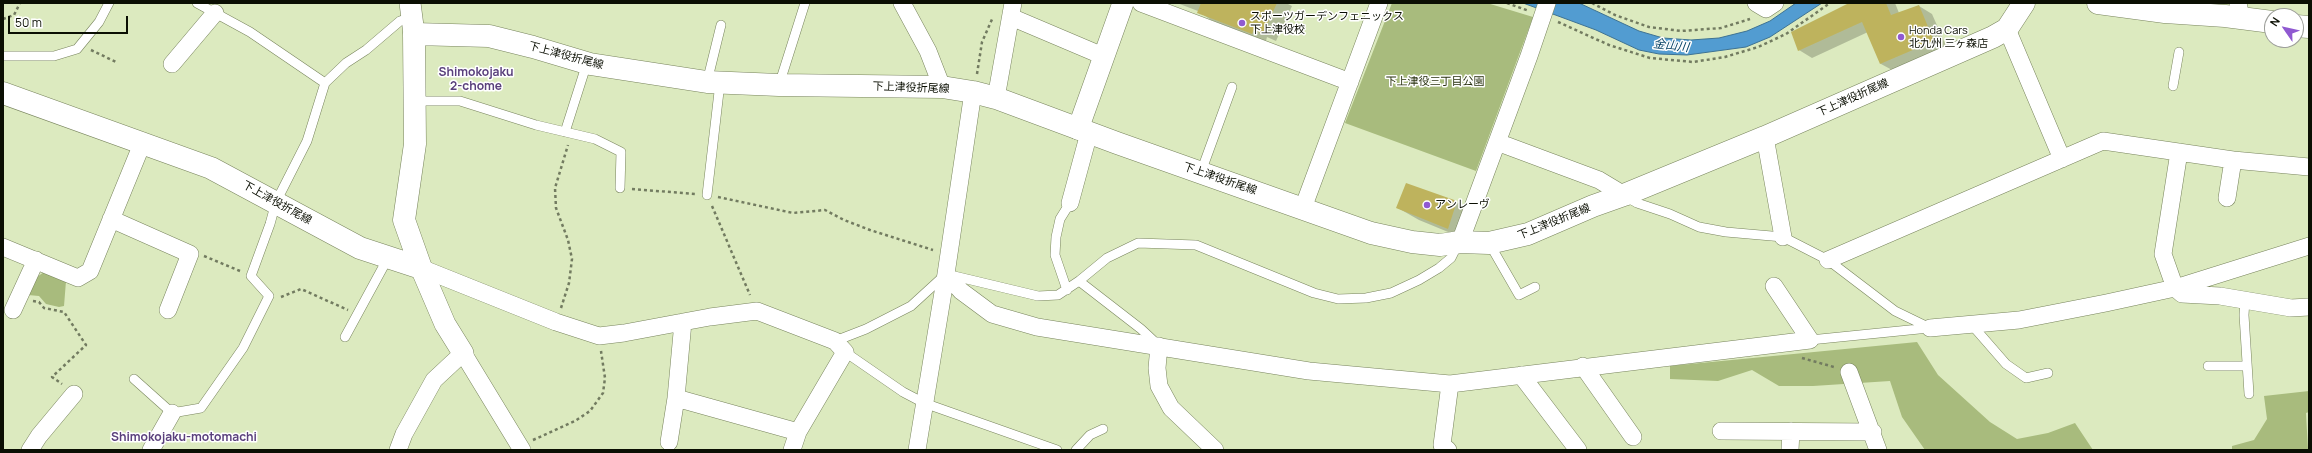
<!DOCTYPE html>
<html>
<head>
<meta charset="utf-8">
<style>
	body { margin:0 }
	#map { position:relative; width:2312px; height:453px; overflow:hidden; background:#dceabf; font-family:Manrope,sans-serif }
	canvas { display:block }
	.frame { position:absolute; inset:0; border:4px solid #0b0f03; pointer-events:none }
	.north { position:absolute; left:2264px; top:8px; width:40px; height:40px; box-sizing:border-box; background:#fff; border:1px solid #9d9f9a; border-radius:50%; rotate:304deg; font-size:11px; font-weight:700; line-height:16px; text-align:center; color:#0b0f03 }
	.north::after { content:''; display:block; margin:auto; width:14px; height:18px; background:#9059d1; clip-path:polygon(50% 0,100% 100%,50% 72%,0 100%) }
	.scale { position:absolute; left:8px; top:16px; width:120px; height:18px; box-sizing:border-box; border:2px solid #0b0f03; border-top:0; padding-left:5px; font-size:12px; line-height:14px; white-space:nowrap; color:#0b0f03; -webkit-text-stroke:3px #fff; paint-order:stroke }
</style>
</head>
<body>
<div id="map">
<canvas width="2312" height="453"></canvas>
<div class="frame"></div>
<div class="north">N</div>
<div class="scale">50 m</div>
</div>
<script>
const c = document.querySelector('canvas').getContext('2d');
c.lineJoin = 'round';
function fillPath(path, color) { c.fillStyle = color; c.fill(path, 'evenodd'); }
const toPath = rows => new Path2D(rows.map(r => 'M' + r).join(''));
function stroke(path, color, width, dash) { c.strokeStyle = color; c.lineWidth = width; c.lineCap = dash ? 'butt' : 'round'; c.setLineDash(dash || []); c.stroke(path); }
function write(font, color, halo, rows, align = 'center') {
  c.font = font + ' Manrope,"Noto Sans JP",sans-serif'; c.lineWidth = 3; c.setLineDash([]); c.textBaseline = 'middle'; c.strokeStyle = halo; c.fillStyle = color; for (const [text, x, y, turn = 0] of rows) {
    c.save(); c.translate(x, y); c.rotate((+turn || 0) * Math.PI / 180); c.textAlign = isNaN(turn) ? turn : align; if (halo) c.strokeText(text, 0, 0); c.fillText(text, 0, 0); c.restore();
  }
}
fillPath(toPath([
	[1392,3,1487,3,1533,17,1476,171,1345,123],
	[44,272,66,281,64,306,59,307,46,304,39,296,28,295,37,277],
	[1917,342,1938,375,1990,422,2017,439,2048,433,2075,423,2093,450,1925,450,1902,417,1890,381,1813,386,1779,386,1752,370,1718,381,1670,379,1670,366],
	[2309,391,2309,412,2306,413,2308,450,2232,450,2232,446,2254,440,2267,419,2264,396]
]), '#a8bb7d');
const water = toPath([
	[1523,3,1579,3,1639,31,1663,38,1691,40,1719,38,1747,31,1770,21,1796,3,1822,3,1770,37,1746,47,1687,55,1659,54,1639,50,1596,30,1523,3]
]);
fillPath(water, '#529cd1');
stroke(water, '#3d7293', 1);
fillPath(toPath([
	[1177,3,1286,3,1292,6,1276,41,1267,37,1266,41,1211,20,1198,11],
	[1850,3,1895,3,1899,13,1919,6,1932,14,1947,48,1894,71,1881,64,1868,32,1812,58,1799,50],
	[1457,202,1478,214,1470,241,1419,220,1398,208]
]), '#0003');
fillPath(toPath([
	[1201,3,1277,3,1263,34,1254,30,1252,34,1197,13],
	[1849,3,1886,3,1891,15,1919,5,1934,41,1880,64,1862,22,1798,51,1791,32],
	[1406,183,1457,201,1448,229,1396,208]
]), '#beb35d');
const service = toPath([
	[197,3,250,32,325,83],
	[3,56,54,56,77,49,99,22,109,3],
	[707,82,721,25],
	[779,85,805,3],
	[2173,86,2179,52],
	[414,101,460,101,536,125,595,139,621,152,620,188],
	[565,132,587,63],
	[1201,172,1232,87],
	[707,195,720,83],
	[1625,196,1637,203,1670,214,1699,227,1726,232,1783,237,1828,260,1895,311,1930,328],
	[1489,243,1519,295,1535,287],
	[1079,281,1141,329,1157,344],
	[1067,290,1055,255,1056,237,1060,219,1070,203],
	[2245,300,2244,315,2249,394],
	[1972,325,2006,364,2026,378,2048,373],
	[345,337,388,258],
	[1810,340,1929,328],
	[835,341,866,329,911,306,946,274,1038,296,1058,295,1079,281,1107,258,1138,243,1196,245,1314,293,1338,299,1366,298,1391,293,1419,280,1439,268,1451,258,1458,244],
	[845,352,903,392,924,403,1057,450],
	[2208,366,2247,366],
	[134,379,172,413,201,408,243,348,269,296,251,276,270,224,276,202,307,141,325,83,346,63,366,50,400,21,412,17],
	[1076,450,1090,435,1103,429]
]);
const minor = toPath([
	[902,3,928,51,942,87],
	[1141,3,1350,82],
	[1756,3,1766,9,1775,3],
	[2238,3,2241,18],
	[1011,17,1103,56],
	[2007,29,2062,159],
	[172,64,215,13],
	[996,98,1013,3],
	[1765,137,1783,237],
	[1497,142,1599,180,1624,195],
	[2179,152,2163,254,2175,288,2182,294,2220,296,2291,308,2309,307],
	[2227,198,2233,160],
	[1070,203,1089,133],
	[1303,208,1379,3],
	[111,219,190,254,168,310],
	[1460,242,1529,56,1547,3],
	[3,247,78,278,90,271,142,144],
	[1828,260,2103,141,2233,160,2309,167],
	[421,268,556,322,599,336,624,333,683,322,710,317,757,311,835,341,845,352,798,432,676,398,683,322],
	[946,274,961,291,992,314,1037,327,1309,371,1450,384,1810,340,1774,286],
	[13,310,36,260],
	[1930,328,2019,320,2106,303,2175,288,2309,246],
	[1159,346,1157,368,1159,386,1171,408,1215,450],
	[1583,366,1633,437],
	[1849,372,1878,450],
	[1521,375,1578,450],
	[1721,431,1873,432],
	[669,442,676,398],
	[30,450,39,436,74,394],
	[151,450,172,413],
	[398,450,404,434,434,380,463,353,522,450],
	[792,450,798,432],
	[917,450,946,274,973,92],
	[1448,450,1442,445,1450,384],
	[1790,450,1791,431]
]);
const tertiary = toPath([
	[410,3,414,34],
	[1078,129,1123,3],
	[421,268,445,324,463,353]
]);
const secondary = toPath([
	[3,93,211,168,360,248,421,268,404,220,415,144,414,34,489,36,533,47,590,64,707,82,779,85,942,87,973,92,996,98,1117,143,1371,233,1412,242,1440,245,1460,242,1489,243,1528,234,1593,206,1624,195,1765,137,1993,37,2007,29,2024,3]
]);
const trunk = toPath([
	[2098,3,2165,12,2225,16,2272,22],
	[2296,26,2309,27]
]);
stroke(service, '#78845d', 10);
stroke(minor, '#78845d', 18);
stroke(tertiary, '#78845d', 22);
stroke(secondary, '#78845d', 23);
stroke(trunk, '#78845d', 23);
stroke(toPath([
	[1507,3,1529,11],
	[1592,3,1615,15,1649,27,1681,31,1721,28,1750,19],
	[3,19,14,15,20,3],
	[1558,22,1609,45,1650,58,1693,62,1725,57,1758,47,1786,34,1830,3],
	[91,50,116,62],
	[977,74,982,42,993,17],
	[632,189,695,194],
	[718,197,793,213,825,210,844,220,870,230,933,250],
	[712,206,750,295],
	[204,256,240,271],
	[281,297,301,289,348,310],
	[33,301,39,302,44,308,64,312,86,345,52,377,62,384],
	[561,308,569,283,572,259,568,240,556,208,555,188,568,145],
	[1802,358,1834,367],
	[533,440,575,421,590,411,603,393,605,378,601,351]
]), '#727b60', 2.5, [3, 3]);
stroke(service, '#fff', 9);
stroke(minor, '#fff', 17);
stroke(tertiary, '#fff', 21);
stroke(secondary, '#fff', 22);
stroke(trunk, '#fff', 22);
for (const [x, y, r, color] of [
	[1242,23,4,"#9059d1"],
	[1901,37,4,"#9059d1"],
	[1427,205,4,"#9059d1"]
]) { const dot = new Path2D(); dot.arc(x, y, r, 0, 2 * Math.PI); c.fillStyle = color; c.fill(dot); stroke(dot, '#fff', 1.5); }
write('11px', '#0b0f03', '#fff', [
	["スポーツガーデンフェニックス",1250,17],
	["下上津役校",1250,30],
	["Honda Cars",1909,31],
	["北九州 三ヶ森店",1909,44],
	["アンレーヴ",1435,205]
], 'left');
write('11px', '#0b0f03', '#fff', [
	["下上津役折尾線",566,56,15],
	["下上津役折尾線",911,88,2],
	["下上津役折尾線",1853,98,-24],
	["下上津役折尾線",1220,179,19],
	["下上津役折尾線",277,203,29],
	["下上津役折尾線",1554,222,-22]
]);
write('11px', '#28310f', '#fff', [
	["下上津役三丁目公園",1435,82]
]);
write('italic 12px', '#034064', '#fff', [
	["金山川",1671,46,7]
]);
write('bold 12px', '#5a407c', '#fff', [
	["Shimokojaku",476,73],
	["2-chome",476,87],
	["Shimokojaku-motomachi",184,438]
]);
</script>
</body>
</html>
